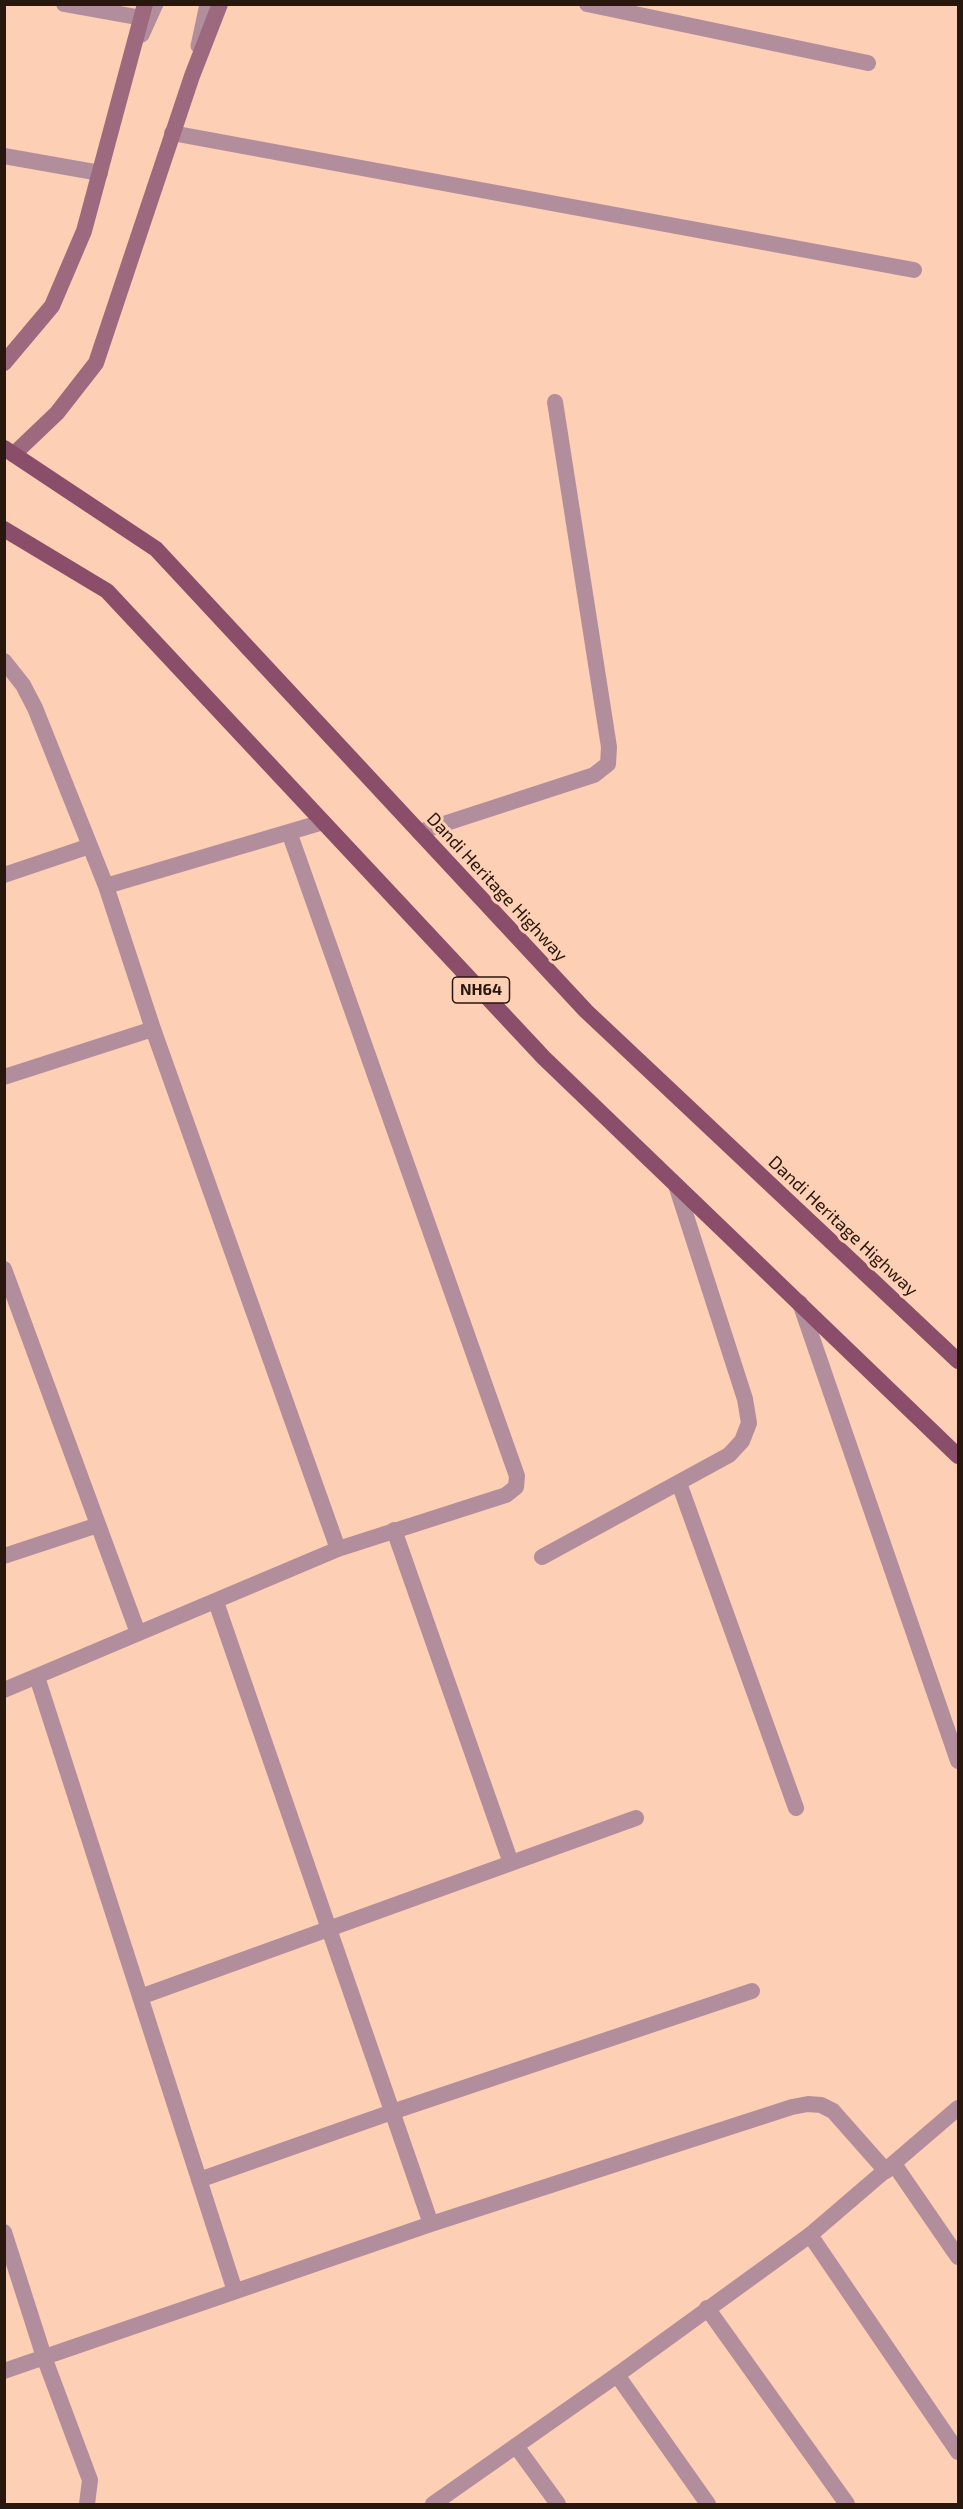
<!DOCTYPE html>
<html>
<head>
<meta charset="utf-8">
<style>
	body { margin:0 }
	#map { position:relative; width:963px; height:2509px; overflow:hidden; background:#fdcfb4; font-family:"Exo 2",sans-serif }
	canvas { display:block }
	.frame { position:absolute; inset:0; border:6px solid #27170d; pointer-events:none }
</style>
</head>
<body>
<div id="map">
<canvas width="963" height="2509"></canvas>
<div class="frame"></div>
</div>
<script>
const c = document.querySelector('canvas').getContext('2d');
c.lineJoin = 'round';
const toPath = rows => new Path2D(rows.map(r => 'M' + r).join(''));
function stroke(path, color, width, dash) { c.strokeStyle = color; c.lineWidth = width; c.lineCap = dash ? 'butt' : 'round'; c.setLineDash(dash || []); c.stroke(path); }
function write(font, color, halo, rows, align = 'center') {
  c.font = font + ' "Exo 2",sans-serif'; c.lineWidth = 6; c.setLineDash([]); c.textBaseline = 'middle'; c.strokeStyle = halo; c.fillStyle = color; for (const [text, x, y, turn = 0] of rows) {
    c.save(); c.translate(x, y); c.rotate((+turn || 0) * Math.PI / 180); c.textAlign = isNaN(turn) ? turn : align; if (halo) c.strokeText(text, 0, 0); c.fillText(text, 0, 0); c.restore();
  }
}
stroke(toPath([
	[142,35,156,4],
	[198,46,207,4]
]), '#b28e9d', 15);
stroke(toPath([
	[64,4,142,18],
	[587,4,868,63],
	[172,133,914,270],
	[4,156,100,173],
	[4,661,23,685,35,708,106,886,153,1029,338,1549],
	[419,832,594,775,608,764,609,747,555,402],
	[4,875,90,846],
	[106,886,323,822],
	[4,1077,153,1029],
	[4,1269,138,1633],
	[800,1303,958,1761],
	[679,1483,796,1808],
	[394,1530,511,1863],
	[4,1556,98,1525],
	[542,1557,729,1455,742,1441,749,1423,745,1399,676,1185],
	[216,1602,431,2224],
	[37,1677,235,2291],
	[4,1690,338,1549,506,1495,516,1487,517,1476,289,832],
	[140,1997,636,1818],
	[894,2164,958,2257],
	[199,2180,392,2112,752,1991],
	[4,2232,44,2357,90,2480,87,2504],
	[810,2235,958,2452],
	[707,2308,847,2504],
	[4,2371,431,2224,792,2107,808,2104,821,2105,833,2111,886,2171],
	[617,2375,708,2504],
	[516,2446,558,2504]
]), '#b28e9d', 16);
stroke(toPath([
	[433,2504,617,2375,810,2235,958,2108]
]), '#b28e9d', 16);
stroke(toPath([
	[4,363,52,306,84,231,145,4],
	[14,454,57,413,96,363,192,76,220,4]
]), '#9c697f', 16);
stroke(toPath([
	[4,448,156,549,586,1011,958,1361],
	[4,529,107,591,544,1058,958,1456]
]), '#8b4e6a', 16);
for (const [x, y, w] of [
	[481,990,57]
]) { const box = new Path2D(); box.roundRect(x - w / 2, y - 13, w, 26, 4.5); c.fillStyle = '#fdcfb4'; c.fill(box); stroke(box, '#27170d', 1.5); }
write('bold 16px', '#27170d', null, [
	["NH64",481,990]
]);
write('18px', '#27170d', '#fdcfb4', [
	["Dandi Heritage Highway",497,887,47],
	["Dandi Heritage Highway",843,1226,43]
]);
</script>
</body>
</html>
